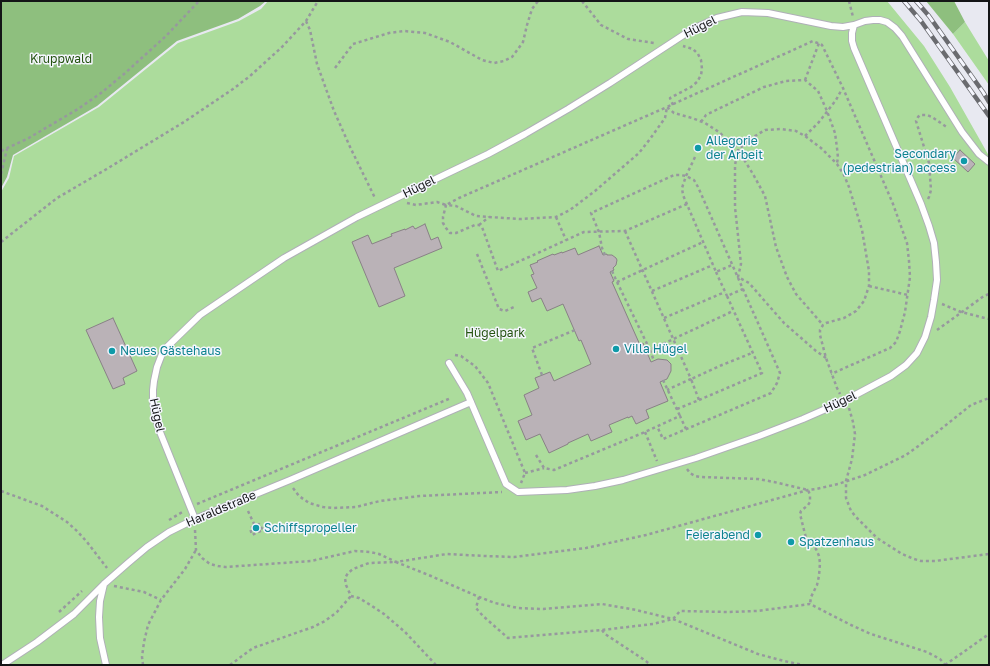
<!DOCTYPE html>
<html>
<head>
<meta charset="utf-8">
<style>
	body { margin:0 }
	#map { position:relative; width:990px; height:666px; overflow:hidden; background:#e8e9f1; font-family:"Golos Text",sans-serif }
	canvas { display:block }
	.frame { position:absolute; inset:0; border:2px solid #141517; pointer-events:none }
</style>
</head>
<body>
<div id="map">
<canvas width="990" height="666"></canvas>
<div class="frame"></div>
</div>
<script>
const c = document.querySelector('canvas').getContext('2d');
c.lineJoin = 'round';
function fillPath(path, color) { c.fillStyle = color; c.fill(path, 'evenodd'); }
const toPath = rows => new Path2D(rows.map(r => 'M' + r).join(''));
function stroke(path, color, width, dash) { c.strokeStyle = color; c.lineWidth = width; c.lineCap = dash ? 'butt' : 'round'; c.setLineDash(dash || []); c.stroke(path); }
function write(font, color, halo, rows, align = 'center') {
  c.font = font + ' "Golos Text",sans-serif'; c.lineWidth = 3; c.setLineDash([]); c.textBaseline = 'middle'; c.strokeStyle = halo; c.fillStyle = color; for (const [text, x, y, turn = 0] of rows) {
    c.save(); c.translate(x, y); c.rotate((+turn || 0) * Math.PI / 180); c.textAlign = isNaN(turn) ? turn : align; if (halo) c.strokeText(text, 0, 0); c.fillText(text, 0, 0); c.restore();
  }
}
fillPath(toPath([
	[268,1,887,1,924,46,950,87,989,156,989,665,1,665,1,192,9,178,14,156,99,107,178,43,239,21,261,9],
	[965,22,989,61,989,85,953,34]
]), '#acdc9c');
fillPath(toPath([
	[1,1,266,1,260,6,238,19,177,41,97,106,13,155,7,177,1,188],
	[926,1,954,1,965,22,953,34]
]), '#8ebf7e');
const building = toPath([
	[960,150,975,164,968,172,953,158,960,150],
	[425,224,431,240,438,237,442,248,394,268,405,296,379,307,352,242,368,235,372,244,392,236,391,234,405,229,405,230,413,226,415,229,425,224],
	[599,246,603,255,607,254,607,255,612,255,616,258,617,260,616,265,613,268,614,270,610,272,614,281,612,282,640,345,643,343,651,362,658,359,667,360,671,364,671,371,667,379,660,382,668,401,646,410,649,418,636,424,632,416,628,418,628,417,609,425,612,432,591,441,588,434,568,443,568,444,549,453,540,434,526,440,518,421,532,415,524,395,539,388,535,378,550,372,554,381,591,364,581,340,579,341,563,304,547,311,541,298,532,302,528,292,537,288,531,275,534,274,530,265,538,262,537,261,553,254,554,255,562,252,562,253,575,248,578,255,599,246],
	[113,318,137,371,123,378,125,384,113,389,86,330,113,318]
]);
fillPath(building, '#bab2b7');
stroke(building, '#898186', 1);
const lane = toPath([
	[449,363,467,393,506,484,518,492,567,490,595,486,623,480,696,458,759,436,803,419,844,401,891,376,906,365,917,353,925,337,931,317,934,300,937,280,936,262,934,243,929,226,921,204,854,48,852,41,852,33,854,25,865,21,873,20,880,20,887,22,895,28,902,36,962,132,979,154,989,162],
	[195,519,160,432,155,416,153,400,153,390,154,381,157,367,162,354,167,347,200,315,284,258,357,217,444,175,488,154,525,134,568,109,610,83,691,30,717,18,742,12,768,13,831,26,843,27,854,25],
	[104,584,100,601,99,617,100,638,106,665],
	[2,665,37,642,74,614,104,584,128,563,147,547,169,532,195,519,290,480,471,402]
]);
stroke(lane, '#afb0b7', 8);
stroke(toPath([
	[582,1,601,25,628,39,654,43],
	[849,1,853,17],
	[306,21,310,30,317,64,334,111,351,149,375,198],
	[335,68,353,44,389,33,404,31,425,33,450,42,482,60,494,63,504,61,512,57,518,49,523,42,527,25,532,9,538,1],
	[805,80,819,43],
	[673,105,670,98,691,87,697,82,701,75,702,69,701,60,698,54,693,49,683,46],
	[701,122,706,115,716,110,764,87,786,81,805,80,818,91,827,111,835,133,837,148,838,158,837,163],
	[805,136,819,122,836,100,842,89],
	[1,151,27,139,78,109,101,93,124,74,166,36,199,1],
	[695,157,686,176,682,188,683,195,716,272,732,265],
	[1,174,7,149],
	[928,199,929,197,931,190,929,163,916,121,918,117,920,115,927,115,932,117,948,128],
	[407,203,416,205,437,202,446,205,459,198,667,107,674,113,692,118,705,123,719,132,738,150,753,174,765,196,776,247,787,277,796,294,823,325],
	[687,204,625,231,584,232,498,271,482,227,479,225,475,225,456,233,450,233,446,228,443,223,443,217,446,205,456,206,476,216,489,217,520,219,556,217,570,210,595,191,639,153,650,139,665,118,667,107,691,96,813,41,822,45,843,88,893,204,907,243,909,261,910,277,905,312,900,331,896,342,890,348,831,374],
	[556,217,566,240],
	[479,225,489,217],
	[625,231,691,379,667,390],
	[1,242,57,198,105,170,184,122,233,89,250,76,282,47,306,21,318,1],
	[477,254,499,309,505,311,514,307],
	[605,255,602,248,599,232,591,213,674,175,680,175,686,176,694,180,698,187,780,373,777,383,771,393,663,439,657,426],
	[612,271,617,282,703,242],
	[716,272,727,296],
	[617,282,650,350,733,311],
	[869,286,908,295],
	[652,291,713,265],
	[942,304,961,312,989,319],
	[664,318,725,292],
	[937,330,984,296,989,294],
	[650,350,654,361],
	[455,355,461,356,475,366,488,383,525,473,521,483],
	[826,358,816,351,784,323,749,283,738,277,741,264,735,207,735,165,738,150,750,139,765,130,781,129,796,131,805,136,821,148,837,164,844,175,849,187,862,230,869,271,869,286,864,301,856,311,844,318,826,323,823,325,820,330,820,335,826,358,837,388,840,394],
	[542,375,532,348,575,330],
	[663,380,680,416],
	[699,400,762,373,727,296,743,289],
	[849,408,853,422,855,434,852,459,846,481,846,498,851,511,857,518,877,538,902,554,914,559,921,561,935,561,989,554],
	[677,409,699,400,691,379,722,365,752,353],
	[645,432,657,461],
	[536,455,544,468,554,470,645,432,680,416,686,429],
	[687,469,690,473,695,476,701,477,758,479,774,482,808,490,810,495,810,502,808,505,801,511,800,514,806,538,808,542,816,549,819,556,820,563,819,576,817,585,811,597,810,604],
	[525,473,544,468],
	[293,488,299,496,309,503,323,507,334,508,356,507,380,501,420,496,502,492],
	[1,491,42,506,67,522,78,532,87,542,107,568],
	[197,504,451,398],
	[248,511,255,526,250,528,252,535,263,530,259,524,255,526],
	[169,520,184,511],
	[195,530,196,550,202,558,210,564,218,566,225,567,311,561,355,551,370,552,379,554,396,562,447,554,485,556,514,557,586,548,646,535,808,490,816,489,838,484,865,475,906,455,936,433,971,405,989,398],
	[114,586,144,592,161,600],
	[479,597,476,608,483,616,508,638,602,630,653,624,673,619,680,611,728,612,757,611,810,604,851,625,871,634,927,652,940,659,945,665],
	[59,612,82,591],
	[602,630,605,634,643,659,651,665],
	[143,665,142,657,144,642,148,625,161,600,185,569,196,550],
	[230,665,253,648,313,627,325,621,337,612,351,596],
	[436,665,405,632,384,614,372,606,359,598,351,596,346,585,345,578,348,573,353,569,369,563,396,562,431,576,479,597,495,603,518,608,543,609,602,604,636,610,673,619,758,654,784,661,803,665],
	[945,665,989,634]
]), '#97989e', 2.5, [3, 3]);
stroke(lane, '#fff', 6);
const rail = toPath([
	[904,1,921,21,989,116],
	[916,1,929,16,983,92,989,102]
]);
stroke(rail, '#6a6b6f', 4.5);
stroke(rail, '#f5f6fe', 3, [9]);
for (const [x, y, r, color] of [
	[698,148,4,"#0f9aa8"],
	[964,161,4,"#0f9aa8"],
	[616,349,4,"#0f9aa8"],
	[112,351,4,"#0f9aa8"],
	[256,528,4,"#0f9aa8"],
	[758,535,4,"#0f9aa8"],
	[791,542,4,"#0f9aa8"]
]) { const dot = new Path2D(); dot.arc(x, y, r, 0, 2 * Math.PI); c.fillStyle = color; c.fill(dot); stroke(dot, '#f5f6fe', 1.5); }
write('12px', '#141517', '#f5f6fe', [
	["Hügel",700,27,-26],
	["Hügel",419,187,-26],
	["Hügel",840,402,-25],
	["Hügel",157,415,78],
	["Haraldstraße",221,509,-23]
]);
write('12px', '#255411', '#f5f6fe', [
	["Kruppwald",61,59],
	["Hügelpark",495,333]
]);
write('12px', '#0d838f', '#f5f6fe', [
	["Allegorie",706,141],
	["der Arbeit",706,155],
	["Secondary",956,154,"right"],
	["(pedestrian) access",956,168,"right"],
	["Villa Hügel",624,349],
	["Neues Gästehaus",120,351],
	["Schiffspropeller",264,528],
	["Feierabend",750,535,"right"],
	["Spatzenhaus",799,542]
], 'left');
</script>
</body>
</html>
